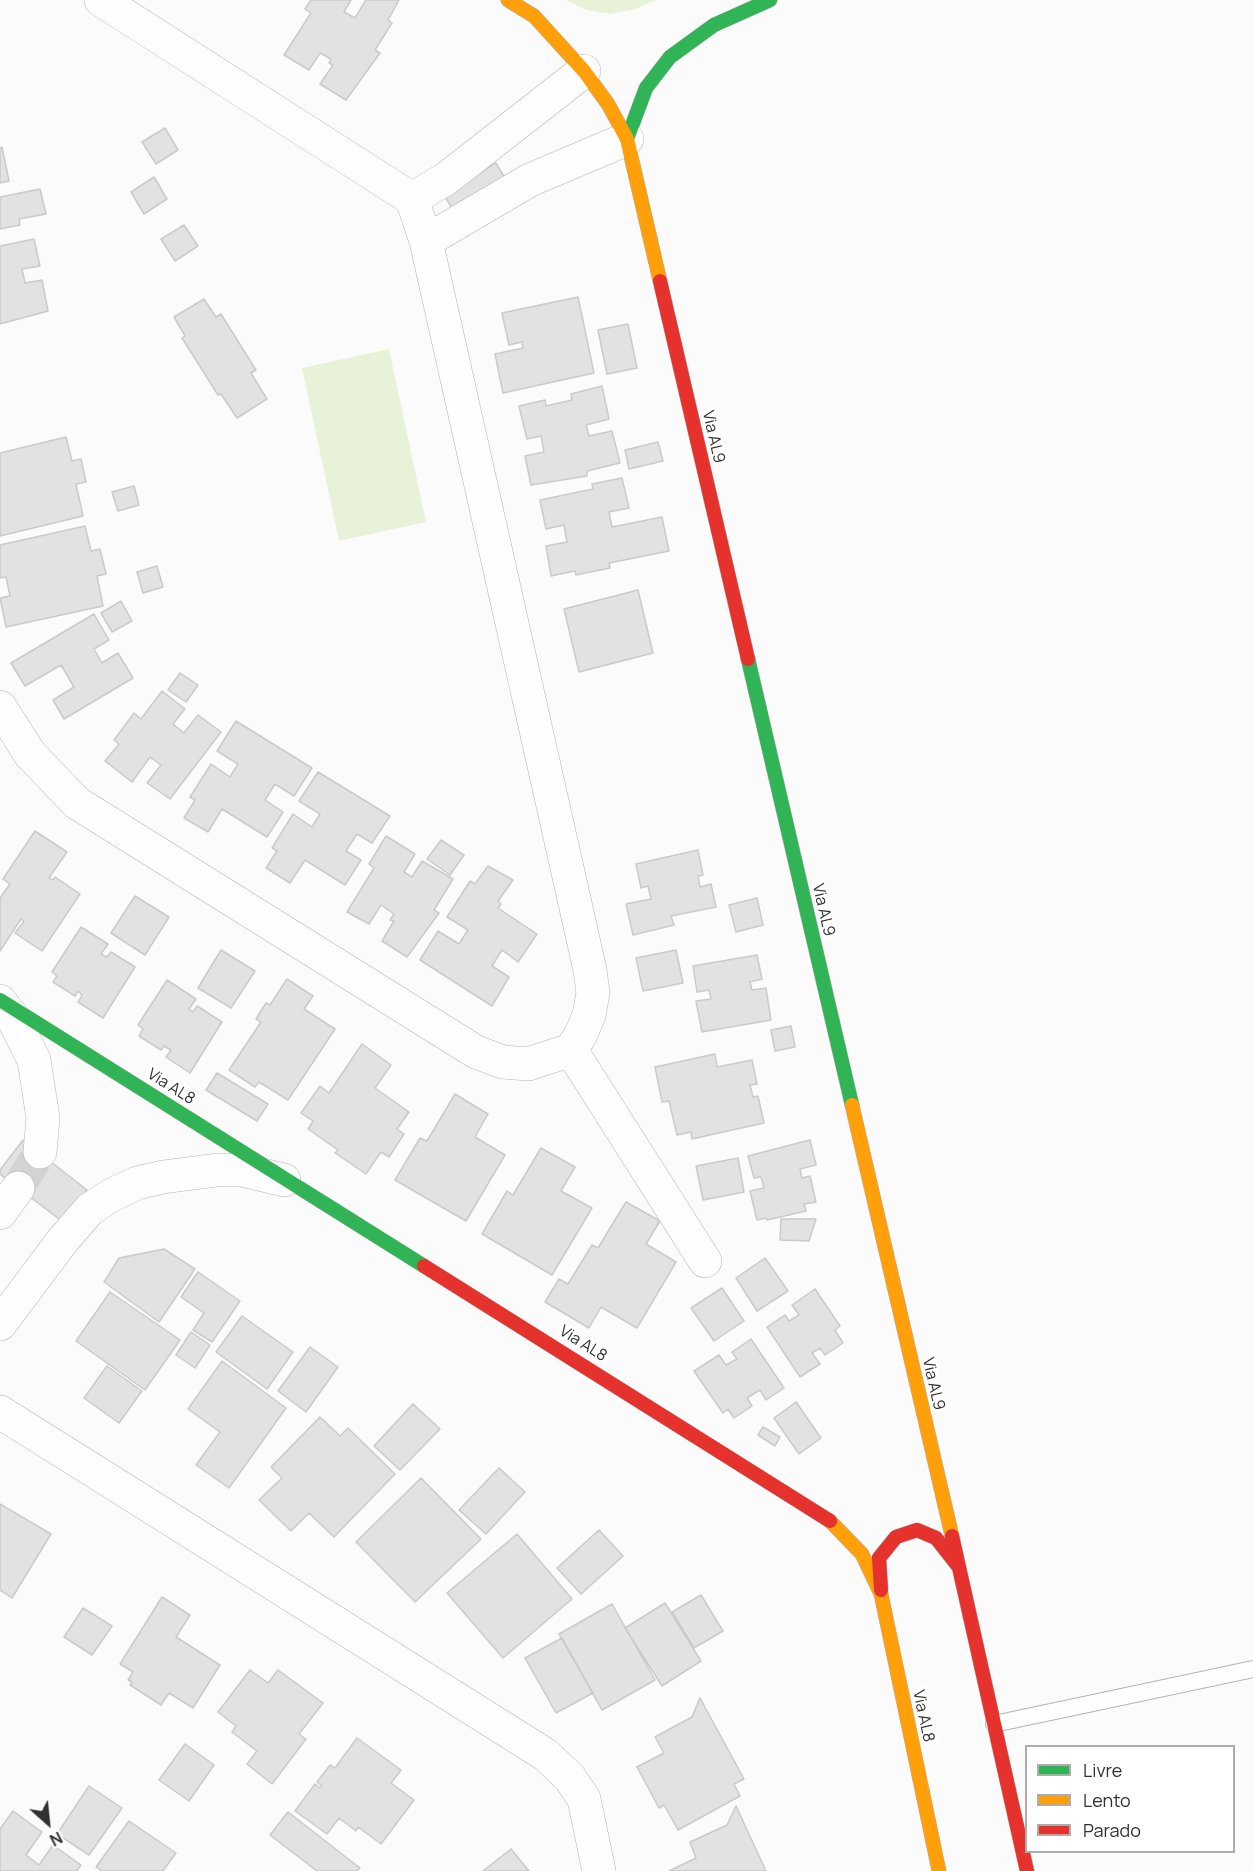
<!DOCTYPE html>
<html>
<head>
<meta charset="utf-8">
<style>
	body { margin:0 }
	#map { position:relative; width:1253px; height:1871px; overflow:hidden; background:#fcfbfc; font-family:Manrope,sans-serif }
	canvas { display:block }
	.legend { position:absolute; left:1025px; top:1745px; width:210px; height:108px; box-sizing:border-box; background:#fff; border:2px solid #adadad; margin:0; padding:8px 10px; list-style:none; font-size:18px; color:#313132 }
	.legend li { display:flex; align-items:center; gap:12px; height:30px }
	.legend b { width:30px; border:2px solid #adadad }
	.north { position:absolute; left:18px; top:1793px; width:60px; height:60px; -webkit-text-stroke:4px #fff; paint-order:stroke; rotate:153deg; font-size:16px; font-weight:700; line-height:24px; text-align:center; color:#313132 }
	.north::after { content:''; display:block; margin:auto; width:21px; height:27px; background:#313132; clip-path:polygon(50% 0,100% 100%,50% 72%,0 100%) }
</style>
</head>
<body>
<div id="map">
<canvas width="1253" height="1871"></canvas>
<ul class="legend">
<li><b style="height:8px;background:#30b455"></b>Livre</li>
<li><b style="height:8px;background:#ff9f0a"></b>Lento</li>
<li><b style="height:8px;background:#e5322d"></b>Parado</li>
</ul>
<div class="north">N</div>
</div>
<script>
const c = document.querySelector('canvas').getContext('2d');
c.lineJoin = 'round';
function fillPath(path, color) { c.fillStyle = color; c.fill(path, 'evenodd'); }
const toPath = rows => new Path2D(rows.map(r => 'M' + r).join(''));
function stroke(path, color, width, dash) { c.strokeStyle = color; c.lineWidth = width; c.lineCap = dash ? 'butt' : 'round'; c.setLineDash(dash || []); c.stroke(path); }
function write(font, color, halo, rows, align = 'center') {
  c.font = font + ' Manrope,sans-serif'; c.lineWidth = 6; c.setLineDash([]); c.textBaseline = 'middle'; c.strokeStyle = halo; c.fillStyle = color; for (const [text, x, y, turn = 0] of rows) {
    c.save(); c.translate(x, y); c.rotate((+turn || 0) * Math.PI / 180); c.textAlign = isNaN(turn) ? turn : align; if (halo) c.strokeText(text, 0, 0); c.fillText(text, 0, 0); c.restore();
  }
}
fillPath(toPath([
	[566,0,656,0,636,9,610,14,586,10],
	[389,349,426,522,339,541,302,368]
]), '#e8f2d9');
const building = toPath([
	[311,0,351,0,344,12,355,18,366,0,399,0,388,20,392,23,375,50,380,53,346,100,320,84,333,65,329,63,331,59,320,53,309,70,284,55,311,13,305,9,311,0],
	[165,128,178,150,156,164,142,142,165,128],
	[2,147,9,181,0,183,0,148,2,147],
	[496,163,508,183,456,215,444,195,496,163],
	[154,177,167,199,144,214,131,192,154,177],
	[40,189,46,214,19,219,20,225,0,229,0,197,40,189],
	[184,225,198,246,175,261,161,239,184,225],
	[34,239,40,266,22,269,25,283,42,280,48,311,0,324,0,246,34,239],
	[578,297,594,373,503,393,495,354,523,348,522,342,509,345,502,313,578,297],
	[204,299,216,317,221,314,256,370,251,373,267,399,237,418,221,394,218,395,182,338,185,336,174,317,204,299],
	[628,324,637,368,607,374,598,330,628,324],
	[602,386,609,419,586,425,589,436,612,431,620,463,587,471,587,476,531,485,525,456,544,452,541,436,527,439,519,406,545,400,546,406,572,400,571,394,602,386],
	[66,437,72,461,81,459,86,482,76,484,83,516,0,536,0,453,66,437],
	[658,442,663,461,629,469,625,450,658,442],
	[622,478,629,508,609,512,612,527,662,517,669,551,609,563,610,568,576,575,575,571,551,576,546,546,567,542,564,525,546,529,540,500,593,489,592,484,622,478],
	[134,486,139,505,118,511,112,492,134,486],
	[85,526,91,551,100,549,106,574,97,576,103,606,6,627,0,598,10,596,6,577,0,578,0,545,85,526],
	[157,566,163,587,143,593,137,572,157,566],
	[638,590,653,653,579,672,564,609,638,590],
	[121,601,132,621,112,632,101,613,121,601],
	[94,614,109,640,94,649,102,663,118,653,133,678,64,719,53,700,74,687,61,665,25,686,11,663,94,614],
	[180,673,198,685,186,702,168,690,180,673],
	[162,691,185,709,173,724,184,733,198,715,221,732,170,799,147,783,161,765,150,757,132,782,105,761,119,744,114,740,134,713,141,719,162,691],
	[236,721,312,768,294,796,275,784,265,800,283,812,267,837,222,809,208,832,184,818,195,800,190,797,211,764,230,777,238,764,217,751,236,721],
	[318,772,390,816,372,843,357,834,346,851,361,860,345,885,305,860,290,883,266,868,277,851,272,848,293,814,312,827,320,814,299,801,318,772],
	[35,831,67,852,49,878,53,880,55,877,80,894,42,951,15,933,24,921,21,919,0,951,0,898,10,884,3,879,35,831],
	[386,836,415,854,404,872,412,877,422,861,453,879,434,910,439,913,407,957,382,941,394,921,390,920,394,914,381,905,369,924,347,912,374,868,369,864,386,836],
	[441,840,464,855,450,875,427,859,441,840],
	[698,850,703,875,698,876,700,887,711,884,716,907,671,916,674,925,633,935,626,904,651,899,648,886,641,888,636,864,698,850],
	[488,866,513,880,498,901,501,904,498,908,537,934,518,962,502,950,492,966,509,977,492,1006,420,960,438,931,459,944,468,930,447,917,470,881,475,884,488,866],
	[135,896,169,917,145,955,111,933,135,896],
	[757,898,763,925,736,932,729,905,757,898],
	[81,927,108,944,101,954,107,957,111,952,135,967,103,1018,78,1002,82,995,78,991,75,996,53,982,57,976,52,972,81,927],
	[221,950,255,971,231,1008,198,988,221,950],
	[676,950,683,983,643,991,636,958,676,950],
	[757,955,762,979,750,982,752,990,766,988,771,1020,702,1032,696,1001,711,999,709,990,697,992,693,966,757,955],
	[287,979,313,996,304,1009,335,1029,288,1100,259,1082,255,1087,229,1070,261,1022,256,1019,266,1003,270,1005,287,979],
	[167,980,196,999,189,1009,193,1012,197,1006,222,1022,190,1073,166,1057,171,1050,164,1046,161,1050,139,1036,143,1029,138,1025,167,980],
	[791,1026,795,1047,775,1051,771,1030,791,1026],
	[362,1044,391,1065,375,1088,409,1112,397,1129,404,1134,389,1157,381,1152,366,1174,335,1153,338,1150,308,1129,313,1121,301,1113,320,1086,329,1093,362,1044],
	[715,1054,717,1067,752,1060,757,1084,750,1085,753,1097,758,1096,764,1123,692,1139,691,1132,677,1135,669,1101,662,1102,655,1067,715,1054],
	[217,1073,268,1104,257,1121,206,1090,217,1073],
	[455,1094,488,1114,475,1137,505,1155,466,1221,395,1180,420,1138,427,1141,455,1094],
	[23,1140,87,1190,63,1222,0,1174,0,1170,23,1140],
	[810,1140,816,1165,800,1169,802,1178,810,1176,816,1202,804,1204,806,1211,767,1220,766,1218,757,1220,750,1191,764,1188,761,1177,754,1178,748,1156,810,1140],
	[541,1148,575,1167,561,1191,592,1208,552,1275,482,1234,507,1191,513,1195,541,1148],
	[738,1158,744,1192,703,1200,696,1166,738,1158],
	[626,1202,660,1221,646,1244,676,1262,637,1328,601,1307,589,1328,545,1302,559,1279,568,1284,592,1245,598,1248,626,1202],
	[781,1219,816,1219,809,1241,780,1240,781,1219],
	[164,1249,195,1269,159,1322,104,1282,119,1258,164,1249],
	[765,1258,788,1291,757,1311,736,1278,765,1258],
	[198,1272,240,1301,212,1342,193,1330,204,1313,181,1297,198,1272],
	[722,1288,744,1321,714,1341,691,1308,722,1288],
	[815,1289,840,1326,835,1330,843,1343,825,1355,820,1348,812,1353,820,1364,800,1377,767,1327,785,1315,789,1321,799,1315,792,1305,815,1289],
	[110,1292,180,1340,145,1390,76,1341,110,1292],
	[242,1316,293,1352,267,1389,216,1352,242,1316],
	[191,1332,210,1345,195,1368,176,1355,191,1332],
	[751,1339,784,1388,766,1400,760,1390,747,1398,752,1406,734,1418,728,1409,723,1413,694,1371,719,1355,726,1365,737,1359,732,1352,751,1339],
	[310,1347,338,1367,306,1412,278,1391,310,1347],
	[222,1361,286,1408,229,1488,196,1465,220,1432,188,1409,222,1361],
	[107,1366,142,1391,119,1423,84,1398,107,1366],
	[796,1402,821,1438,799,1454,774,1418,796,1402],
	[413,1404,440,1429,400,1470,374,1446,413,1404],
	[320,1417,340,1436,348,1428,395,1474,334,1537,309,1513,291,1531,259,1500,282,1478,271,1467,320,1417],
	[763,1427,780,1437,775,1446,758,1435,763,1427],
	[499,1468,525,1492,486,1534,459,1510,499,1468],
	[421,1478,481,1539,415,1602,356,1542,421,1478],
	[0,1504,51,1534,12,1598,0,1590,0,1504],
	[599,1530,623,1556,581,1594,557,1568,599,1530],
	[517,1534,572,1599,503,1658,447,1593,517,1534],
	[701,1595,723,1631,694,1648,672,1612,701,1595],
	[162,1597,190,1615,176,1637,220,1665,193,1708,169,1693,161,1705,130,1685,132,1682,128,1680,133,1672,120,1664,162,1597],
	[665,1603,701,1661,662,1686,625,1628,665,1603],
	[612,1604,655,1680,602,1710,559,1634,612,1604],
	[83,1608,112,1626,92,1655,64,1637,83,1608],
	[562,1638,593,1693,556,1713,525,1658,562,1638],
	[250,1670,268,1683,278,1670,323,1703,299,1734,306,1739,272,1784,247,1764,257,1751,232,1732,236,1726,218,1712,250,1670],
	[700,1698,744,1779,734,1784,740,1796,678,1830,664,1805,659,1808,637,1767,664,1753,655,1737,692,1717,700,1698],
	[357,1738,401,1770,391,1783,414,1800,381,1844,358,1827,356,1831,339,1818,327,1834,295,1811,315,1784,320,1788,322,1786,317,1782,330,1765,335,1768,357,1738],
	[185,1744,214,1765,189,1801,159,1780,185,1744],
	[89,1786,122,1808,89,1855,57,1834,89,1786],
	[736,1806,766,1871,669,1871,696,1858,690,1842,727,1825,736,1806],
	[13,1811,42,1832,26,1855,39,1865,53,1845,81,1865,77,1871,0,1871,0,1829,13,1811],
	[288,1812,360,1868,357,1871,317,1871,270,1835,288,1812],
	[129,1821,176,1853,163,1871,102,1871,96,1867,129,1821],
	[511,1849,529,1871,483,1871,511,1849]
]);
fillPath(building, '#e2e2e2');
stroke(building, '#cacaca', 1.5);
stroke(toPath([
	[18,1188,40,1152]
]), '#d3d3d4', 33, [33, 16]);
const lane = toPath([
	[994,1724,1253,1669]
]);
const street = toPath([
	[412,199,447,178,584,71],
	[426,241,530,180,627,139],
	[0,707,30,754,77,803,476,1052,503,1062,528,1064,571,1050,581,1034,589,1015,593,993,590,970,426,241,412,199,101,0],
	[0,1001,13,1018,34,1060,43,1118,40,1152],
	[571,1050,705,1261],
	[0,1213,18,1188],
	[0,1324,63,1240,90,1209,112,1195,137,1183,163,1177,217,1170,242,1170,284,1180],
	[0,1412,546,1755,570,1778,584,1799,599,1871]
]);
const fast = toPath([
	[627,139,646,88,670,57,714,25,770,0],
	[748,659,852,1105],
	[0,1000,424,1266]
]);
const slow = toPath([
	[508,0,534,16,584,71,608,104,627,139,660,281],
	[852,1105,952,1536],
	[830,1521,862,1554,881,1594,939,1871]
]);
const jam = toPath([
	[660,281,748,659],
	[424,1266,830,1521],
	[952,1536,1027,1871],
	[881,1590,879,1558,896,1537,917,1530,936,1538,958,1566]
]);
stroke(lane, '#b4b4b4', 18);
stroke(street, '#b4b4b4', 34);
stroke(fast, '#b4b4b4', 15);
stroke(slow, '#b4b4b4', 15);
stroke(jam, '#b4b4b4', 15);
stroke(lane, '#fffeff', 16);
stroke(street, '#fffeff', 33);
stroke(fast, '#30b455', 14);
stroke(slow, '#ff9f0a', 14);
stroke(jam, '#e5322d', 14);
write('16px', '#313132', '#fff', [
	["Via AL9",713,437,77],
	["Via AL9",823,910,77],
	["Via AL8",171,1087,32],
	["Via AL8",583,1344,32],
	["Via AL9",933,1384,77],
	["Via AL8",923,1716,78]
]);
</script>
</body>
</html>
